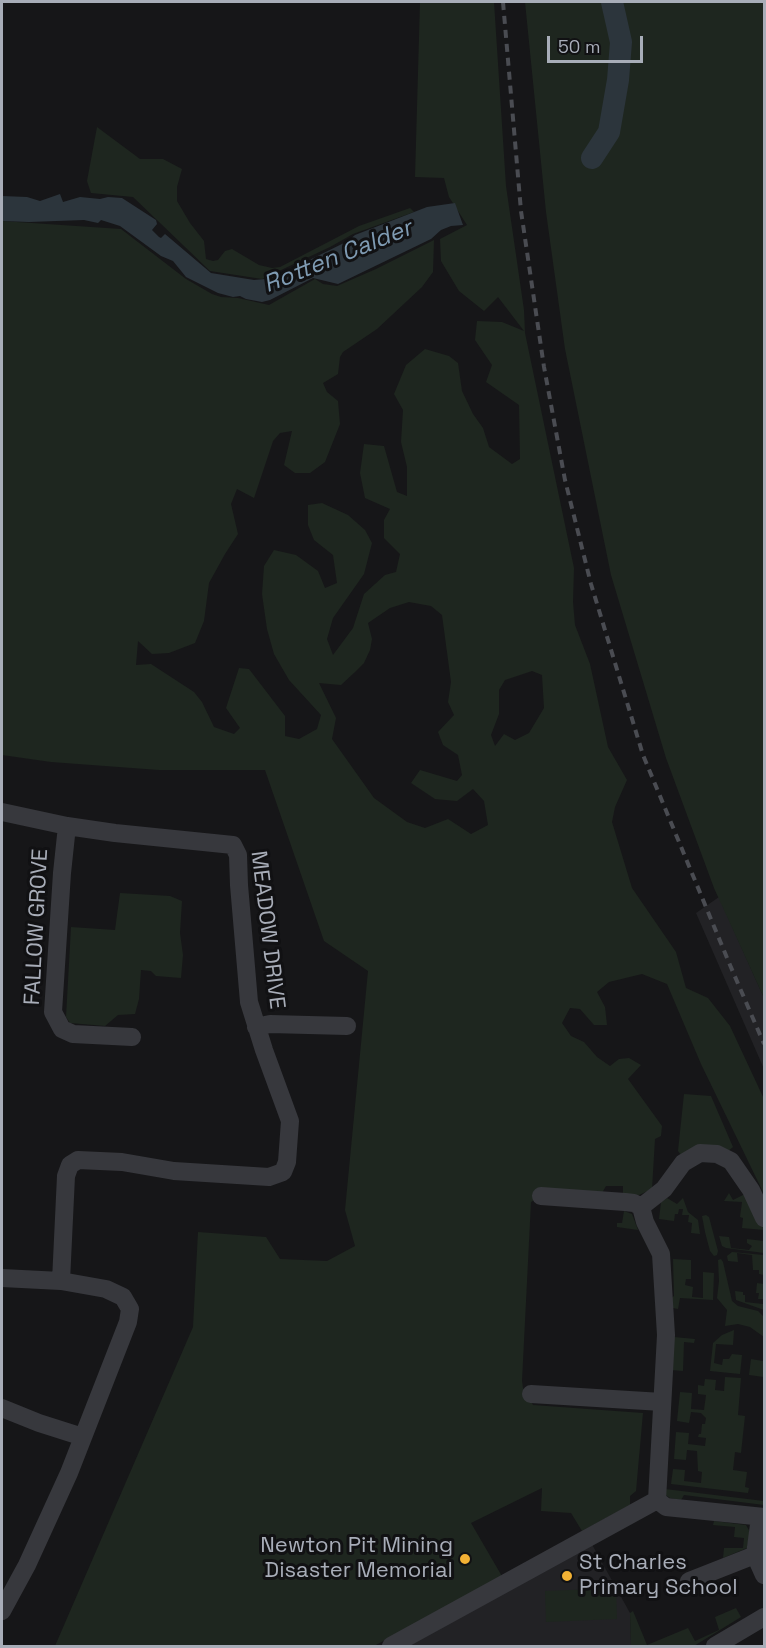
<!DOCTYPE html>
<html>
<head>
<meta charset="utf-8">
<style>
	body { margin:0 }
	#map { position:relative; width:766px; height:1648px; overflow:hidden; background:#161618; font-family:"Space Grotesk",sans-serif }
	canvas { display:block }
	.frame { position:absolute; inset:0; border:3px solid #a8adb8; pointer-events:none }
	.scale { position:absolute; left:547px; top:36px; width:96px; height:27px; box-sizing:border-box; border:3px solid #a8adb8; border-top:0; padding-left:8px; font-size:18px; line-height:21px; white-space:nowrap; color:#a8adb8; -webkit-text-stroke:4px #111113; paint-order:stroke }
</style>
</head>
<body>
<div id="map">
<canvas width="766" height="1648"></canvas>
<div class="frame"></div>
<div class="scale">50 m</div>
</div>
<script>
const c = document.querySelector('canvas').getContext('2d');
c.lineJoin = 'round';
function fillPath(path, color) { c.fillStyle = color; c.fill(path, 'evenodd'); }
const toPath = rows => new Path2D(rows.map(r => 'M' + r).join(''));
function stroke(path, color, width, dash) { c.strokeStyle = color; c.lineWidth = width; c.lineCap = dash ? 'butt' : 'round'; c.setLineDash(dash || []); c.stroke(path); }
function write(font, color, halo, rows, align = 'center') {
  c.font = font + ' "Space Grotesk",sans-serif'; c.lineWidth = 6; c.setLineDash([]); c.textBaseline = 'middle'; c.strokeStyle = halo; c.fillStyle = color; for (const [text, x, y, turn = 0] of rows) {
    c.save(); c.translate(x, y); c.rotate((+turn || 0) * Math.PI / 180); c.textAlign = isNaN(turn) ? turn : align; if (halo) c.strokeText(text, 0, 0); c.fillText(text, 0, 0); c.restore();
  }
}
fillPath(toPath([
	[719,897,764,998,764,1069,696,913],
	[589,1539,630,1613,631,1646,401,1646]
]), '#222225');
fillPath(toPath([
	[420,2,494,2,506,186,524,310,525,333,574,568,573,602,575,625,590,664,608,747,627,780,615,807,612,822,632,888,676,952,686,988,708,998,730,1026,764,1099,764,1194,701,1064,667,984,642,974,609,982,597,992,605,1007,607,1025,594,1025,580,1009,570,1008,562,1023,571,1036,584,1042,597,1057,610,1066,619,1059,629,1058,641,1065,628,1079,662,1126,661,1136,655,1139,652,1189,639,1195,623,1194,623,1186,606,1186,602,1193,545,1194,531,1202,522,1381,523,1388,533,1405,643,1413,636,1491,630,1496,630,1505,582,1531,571,1513,541,1511,542,1488,471,1523,503,1578,374,1646,55,1646,193,1327,198,1232,266,1237,280,1259,327,1261,355,1246,345,1210,368,971,324,941,265,770,159,770,51,762,2,755,2,221,121,229,186,279,212,294,221,297,238,298,269,305,315,279,323,284,337,286,376,269,434,240,433,272,422,287,377,329,343,352,340,357,338,374,323,383,327,392,338,401,340,424,325,462,310,473,295,473,284,465,292,431,280,433,273,441,254,498,237,489,231,504,238,534,225,554,209,583,204,621,195,643,169,653,152,654,138,641,136,665,151,664,194,692,202,702,214,727,234,734,240,728,226,708,239,668,249,669,285,716,285,736,299,739,317,729,321,715,289,680,274,654,267,629,262,594,264,566,274,550,296,555,318,571,325,588,337,583,333,555,314,540,308,525,308,505,322,503,348,515,365,530,372,543,364,574,333,618,327,639,333,655,353,628,364,594,385,575,396,572,400,554,384,538,384,520,390,509,365,498,360,473,364,444,384,446,397,492,407,496,407,467,401,442,403,410,394,394,406,365,425,349,449,356,458,363,462,391,473,414,483,428,489,447,512,464,520,459,519,405,486,382,492,365,475,340,477,321,502,322,524,331,498,297,484,311,459,291,441,261,440,239,467,225,449,197,444,178,415,177],
	[409,602,431,606,442,615,451,682,448,702,454,715,438,732,443,745,458,755,462,775,457,781,420,770,411,783,435,799,457,801,473,789,484,801,488,825,471,834,448,819,425,828,407,822,374,798,332,739,336,718,319,683,341,685,355,672,364,663,370,650,372,639,368,623,390,608],
	[532,671,542,675,544,708,529,733,515,740,504,734,495,746,491,735,499,714,499,690,505,680],
	[525,2,764,2,764,998,714,888,666,758,611,575,565,349,546,212],
	[97,127,140,159,163,159,182,169,177,187,177,201,190,223,204,241,206,259,213,261,218,260,225,251,232,249,259,265,272,268,280,267,359,226,410,208,414,212,353,234,330,247,262,279,210,271,133,197,91,193,87,181],
	[120,893,170,896,182,901,180,933,183,955,181,978,156,976,151,971,141,970,139,999,135,1014,118,1015,105,1026,70,1023,66,1017,71,927,115,930],
	[684,1094,711,1096,733,1147,727,1152,681,1155,678,1151],
	[729,1193,733,1200,747,1193,764,1230,742,1228,743,1218,740,1217,742,1202,724,1201],
	[667,1198,677,1204,683,1198,688,1212,698,1220,700,1234,691,1233,692,1223,688,1222,689,1215,682,1215,683,1209,679,1209,678,1214,675,1214,674,1221,659,1219,661,1202],
	[624,1211,632,1214,638,1230,617,1227,617,1223,622,1223],
	[706,1215,709,1217,718,1251,717,1255,714,1256,710,1251,705,1232,702,1216],
	[719,1236,729,1237,731,1248,749,1250,752,1246,747,1243,747,1239,764,1241,764,1253,726,1248,722,1246],
	[732,1252,764,1255,764,1275,759,1274,759,1270,753,1270,752,1255,737,1253,738,1262,728,1261,727,1256],
	[673,1259,691,1260,691,1279,686,1279,685,1285,693,1287,692,1297,703,1298,703,1272,714,1273,713,1300,680,1298,678,1309,673,1308,669,1300,674,1296],
	[721,1259,723,1262,732,1301,738,1306,758,1311,764,1317,764,1337,750,1327,738,1324,725,1326,727,1310,717,1298,719,1281,718,1260],
	[757,1283,764,1284,764,1310,736,1300,735,1291,743,1292,743,1295,745,1295,745,1302,763,1304,764,1299,758,1299,759,1293,756,1293],
	[734,1330,733,1345,716,1344,714,1363,722,1365,723,1359,729,1359,732,1354,742,1355,740,1374,710,1371,713,1343,722,1335],
	[674,1337,695,1339,694,1343,684,1342,683,1371,671,1370],
	[764,1351,764,1377,749,1375,751,1359,763,1361],
	[725,1377,741,1378,738,1415,745,1416,741,1453,735,1452,733,1470,747,1472,745,1487,749,1488,748,1493,671,1484,673,1469,685,1470,684,1481,701,1483,702,1472,698,1471,697,1451,687,1450,686,1460,674,1459,676,1432,689,1433,688,1444,705,1446,706,1438,698,1437,699,1434,701,1434,702,1424,705,1424,706,1418,701,1413,691,1412,689,1423,677,1421,680,1392,692,1393,691,1409,704,1410,706,1395,698,1394,698,1385,704,1386,705,1379,716,1380,715,1390,724,1391],
	[665,1489,764,1501,764,1505,684,1495,681,1500,670,1498,664,1494],
	[714,1521,746,1525,750,1532,747,1548,723,1558,724,1548,743,1548,744,1538,734,1537,735,1527,713,1525],
	[616,1588,617,1619,546,1622,545,1591],
	[736,1608,741,1617,694,1646,631,1646,630,1613,633,1611,647,1645,688,1628,695,1641,719,1630,715,1617]
]), '#1e261f');
fillPath(toPath([
	[60,194,63,202,80,197,100,199,108,197,122,198,156,220,157,224,152,230,159,237,161,238,165,234,211,273,254,280,266,279,285,272,348,241,355,235,427,207,455,203,463,225,451,226,441,230,431,239,338,284,313,278,270,300,262,302,246,299,240,296,233,297,218,293,186,277,173,261,161,256,120,226,101,220,98,223,84,220,29,222,2,221,2,196,27,197,40,201]
]), '#2c353c');
stroke(toPath([
	[592,158,609,132,618,80,621,42,612,2]
]), '#2c353c', 22);
stroke(toPath([
	[2,812,67,826,115,833,233,845,238,855,239,885,249,1002,264,1050,290,1121,287,1162,283,1172,269,1177,174,1171,122,1162,78,1160,70,1165,66,1176,61,1281],
	[67,826,62,873,53,1012,62,1029,73,1034,132,1037],
	[256,1027,270,1024,347,1026],
	[541,1196,625,1202,634,1203,641,1207],
	[764,1218,751,1190,731,1161,717,1154,700,1153,683,1163,664,1189,641,1207,645,1222,661,1254,666,1335,657,1500,666,1507,764,1517],
	[2,1278,61,1281,106,1289,123,1297,130,1309,128,1322,69,1473,27,1565,2,1611],
	[531,1394,662,1402],
	[2,1408,39,1423,83,1437],
	[760,1517,755,1555,764,1575],
	[689,1581,755,1555],
	[391,1646,657,1500],
	[715,1646,764,1617]
]), '#37383d', 18);
stroke(toPath([
	[503,2,521,211,544,367,565,480,591,584,643,755,730,965,764,1044]
]), '#4a4c52', 4, [8, 6]);
for (const [x, y, r, color] of [
	[465,1559,6,"#f2b134"],
	[567,1576,6,"#f2b134"]
]) { const dot = new Path2D(); dot.arc(x, y, r, 0, 2 * Math.PI); c.fillStyle = color; c.fill(dot); stroke(dot, '#111113', 2); }
write('22px', '#a8adb8', '#111113', [
	["FALLOW GROVE",37,927,-87],
	["MEADOW DRIVE",267,930,83]
]);
write('22px', '#a8adb8', '#111113', [
	["Newton Pit Mining",453,1546],
	["Disaster Memorial",453,1571],
	["St Charles",579,1563,"left"],
	["Primary School",579,1588,"left"]
], 'right');
write('italic 24px', '#7f9bb3', '#111113', [
	["Rotten Calder",338,257,-22]
]);
</script>
</body>
</html>
